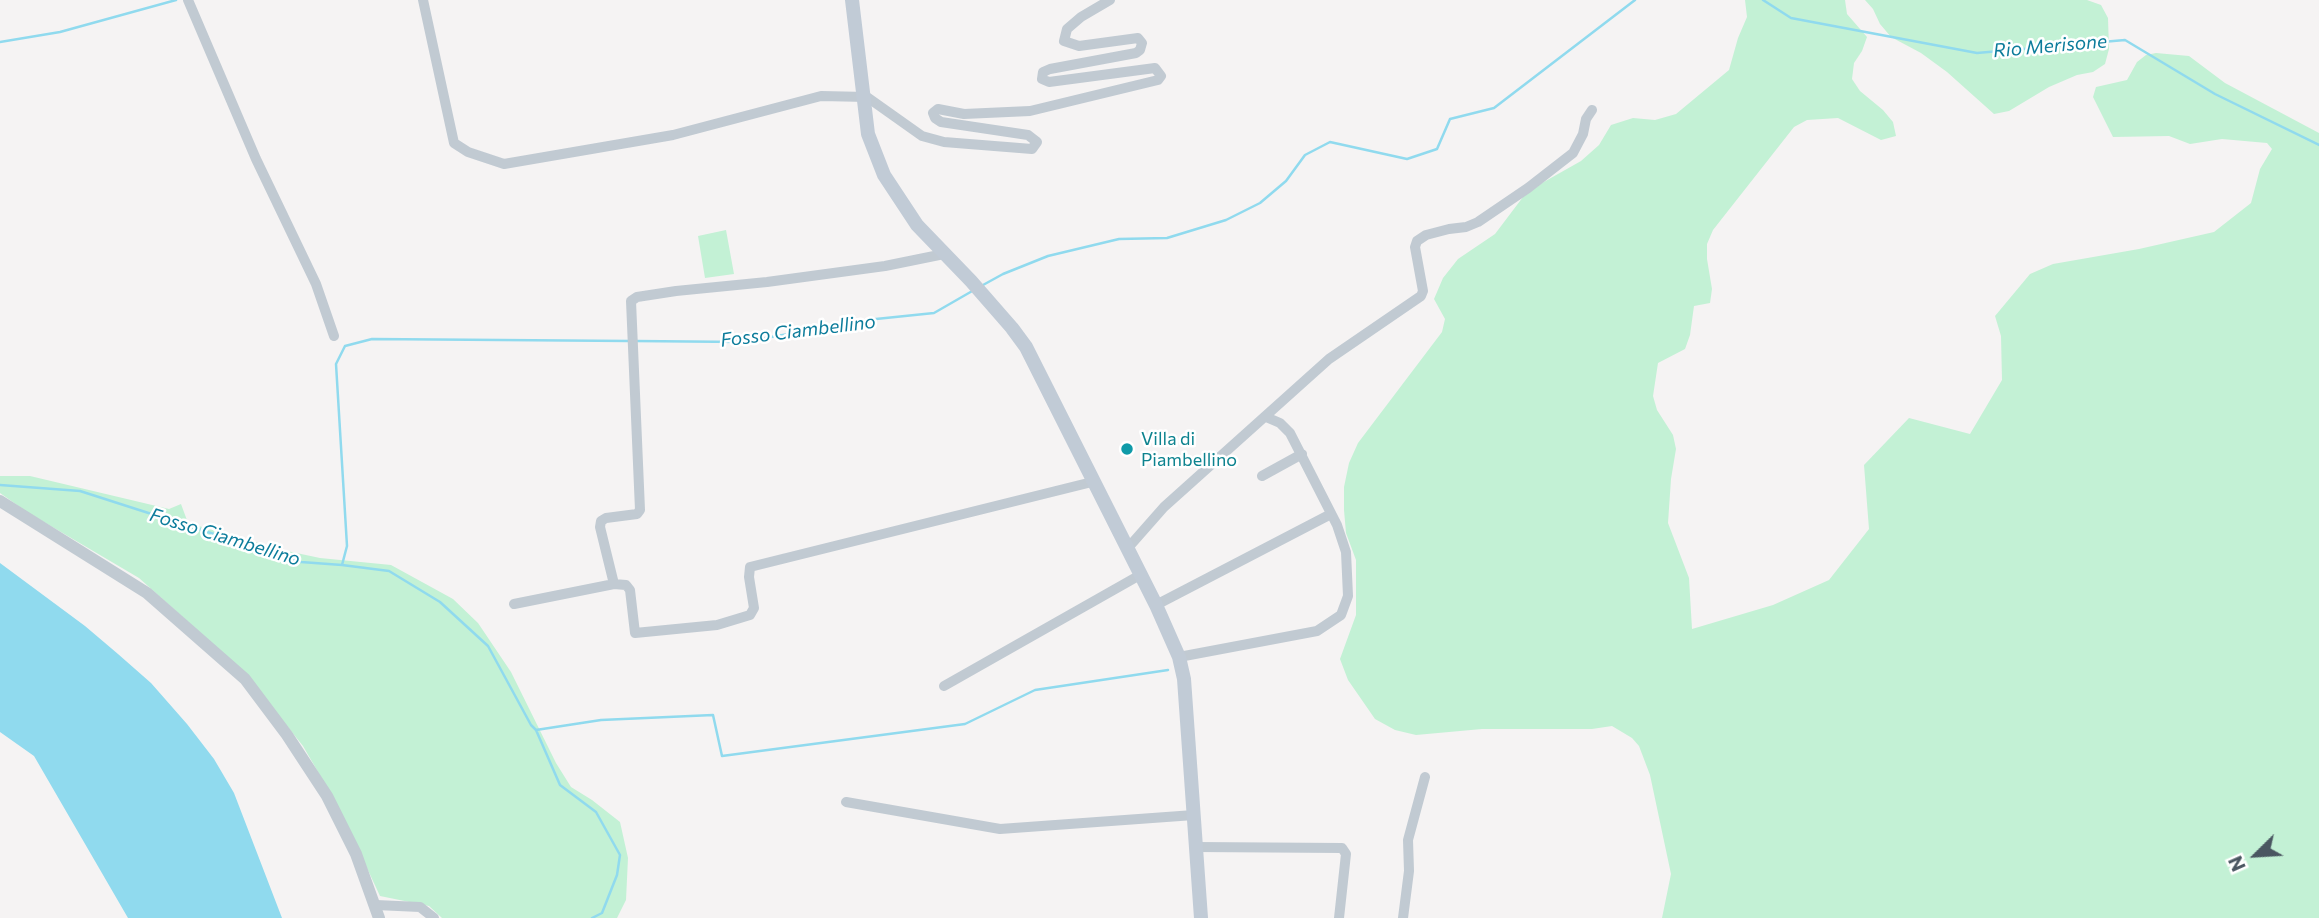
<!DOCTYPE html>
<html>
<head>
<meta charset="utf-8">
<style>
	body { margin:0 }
	#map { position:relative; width:2319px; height:918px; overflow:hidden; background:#f5f3f3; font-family:Commissioner,sans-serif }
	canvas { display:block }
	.north { position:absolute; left:2221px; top:820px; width:70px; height:70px; -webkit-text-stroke:5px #fff; paint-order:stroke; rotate:246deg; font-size:19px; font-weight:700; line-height:28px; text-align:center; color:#4a5661 }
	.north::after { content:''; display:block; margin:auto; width:24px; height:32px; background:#4a5661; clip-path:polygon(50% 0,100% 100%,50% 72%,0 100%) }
</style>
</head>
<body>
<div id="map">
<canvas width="2319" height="918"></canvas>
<div class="north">N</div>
</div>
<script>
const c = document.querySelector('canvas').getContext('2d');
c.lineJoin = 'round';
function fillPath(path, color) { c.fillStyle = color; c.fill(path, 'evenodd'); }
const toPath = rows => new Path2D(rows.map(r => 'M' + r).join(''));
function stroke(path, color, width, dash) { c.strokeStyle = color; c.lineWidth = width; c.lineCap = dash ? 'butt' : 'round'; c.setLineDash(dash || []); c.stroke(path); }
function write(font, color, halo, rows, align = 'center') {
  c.font = font + ' Commissioner,sans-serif'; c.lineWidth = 5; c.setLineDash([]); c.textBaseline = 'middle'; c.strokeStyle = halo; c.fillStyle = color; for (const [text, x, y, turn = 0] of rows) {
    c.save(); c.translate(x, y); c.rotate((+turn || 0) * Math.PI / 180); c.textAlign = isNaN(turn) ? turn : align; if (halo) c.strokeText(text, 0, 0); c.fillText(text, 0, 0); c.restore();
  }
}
fillPath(toPath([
	[1745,0,1845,0,1847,14,1867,37,1862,51,1854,63,1852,79,1860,91,1883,110,1893,122,1896,136,1881,140,1838,118,1807,120,1794,127,1713,230,1707,244,1707,259,1712,289,1710,303,1694,306,1690,335,1685,349,1658,363,1653,396,1657,410,1673,435,1676,449,1671,479,1668,523,1689,578,1692,629,1773,605,1829,580,1869,529,1864,465,1909,418,1970,434,2002,380,2001,336,1995,316,2030,274,2053,264,2139,249,2214,232,2251,203,2260,169,2272,149,2267,143,2222,139,2190,144,2169,136,2113,137,2093,97,2096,87,2127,80,2137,62,2146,55,2156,53,2189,56,2225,83,2319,133,2319,918,1662,918,1671,874,1650,775,1639,746,1632,738,1612,726,1592,729,1482,729,1416,735,1395,730,1375,719,1348,680,1340,659,1356,615,1356,560,1346,533,1344,510,1344,487,1349,463,1358,443,1442,332,1445,319,1434,299,1443,278,1458,259,1495,234,1523,197,1542,183,1581,161,1599,145,1611,125,1633,118,1655,120,1676,114,1729,70,1738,38,1747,17],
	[1865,0,2087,0,2101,5,2108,18,2109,49,2105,64,2093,72,2077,75,2049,87,2009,111,1994,114,1947,72,1921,53,1891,37,1880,24,1873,9],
	[726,230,734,274,705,278,698,236],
	[0,476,30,476,169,509,181,504,188,523,287,551,320,558,391,565,453,599,478,623,511,672,556,763,571,787,592,800,620,822,628,858,626,900,617,918,442,918,429,906,380,896,340,810,303,746,255,686,232,661,139,578,27,512,0,493]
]), '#c3f1d5');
fillPath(toPath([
	[0,563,85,626,118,654,151,683,187,724,214,759,234,793,282,918,128,918,34,756,0,732]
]), '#90daee');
stroke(toPath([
	[1763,0,1791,18,1977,53,2125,40,2215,94,2319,145],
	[0,42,60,32,176,0],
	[983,285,1003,274,1048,256,1119,239,1167,238,1226,220,1260,203,1286,181,1305,155,1330,142,1407,159,1437,149,1450,119,1494,108,1635,0],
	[635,341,742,342,876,319,934,313,974,290],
	[0,485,80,491,301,562,342,565,347,546,336,364,345,346,372,339,629,341],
	[342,565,389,571,440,602,488,646,531,725,536,730,601,720,713,715,722,756,965,724,1035,690,1168,670],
	[536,730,560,785,596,812,620,855,617,875,602,913,592,918]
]), '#90daee', 2.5);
stroke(toPath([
	[188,0,256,159,316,284,334,336],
	[423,0,454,143,468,152,504,164,673,135,821,96,867,97,922,136,944,142,1032,149,1037,142,1028,135,941,122,935,118,933,113,938,109,964,114,1030,111,1158,80,1161,76,1155,68,1049,82,1042,79,1043,72,1050,69,1136,53,1140,50,1142,43,1138,38,1079,46,1064,41,1067,29,1081,17,1110,0],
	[1262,476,1302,454],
	[1127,549,1164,507,1329,359,1421,296,1423,291,1415,247,1417,241,1426,235,1449,229,1466,227,1478,222,1528,188,1573,153,1583,134,1586,119,1592,110],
	[614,584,600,527,601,521,606,518,637,514,640,510,631,301,637,297,676,291,767,282,885,266,944,254],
	[514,604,614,584,626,585,630,590,635,633,717,625,750,615,754,608,749,577,750,567,1092,482],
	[1156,605,1331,514],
	[1179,657,1317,631,1341,615,1348,596,1346,552,1337,525,1290,433,1280,423,1266,417],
	[944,686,1140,575],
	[846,802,1000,829,1194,815],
	[1196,847,1342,848,1346,854,1339,918],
	[376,905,420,907,434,918],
	[1403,918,1409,871,1408,840,1425,777]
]), '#c1cad2', 10);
stroke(toPath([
	[0,501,147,593,245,679,287,735,327,796,356,854,379,918]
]), '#c1cad2', 12);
stroke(toPath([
	[852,0,868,134,884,175,917,225,971,281,1012,328,1026,347,1156,605,1179,657,1184,679,1201,918]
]), '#c1cbd6', 14);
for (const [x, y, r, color] of [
	[1127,449,7,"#0f9aa8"]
]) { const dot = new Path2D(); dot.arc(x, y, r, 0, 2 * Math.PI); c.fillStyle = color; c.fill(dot); stroke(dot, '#fff', 2.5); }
write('18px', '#0d838f', '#fff', [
	["Villa di",1141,439],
	["Piambellino",1141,460]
], 'left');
write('italic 19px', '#0c7c9b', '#fff', [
	["Rio Merisone",2050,46,-5],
	["Fosso Ciambellino",798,331,-7],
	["Fosso Ciambellino",225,537,17]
]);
</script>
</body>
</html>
